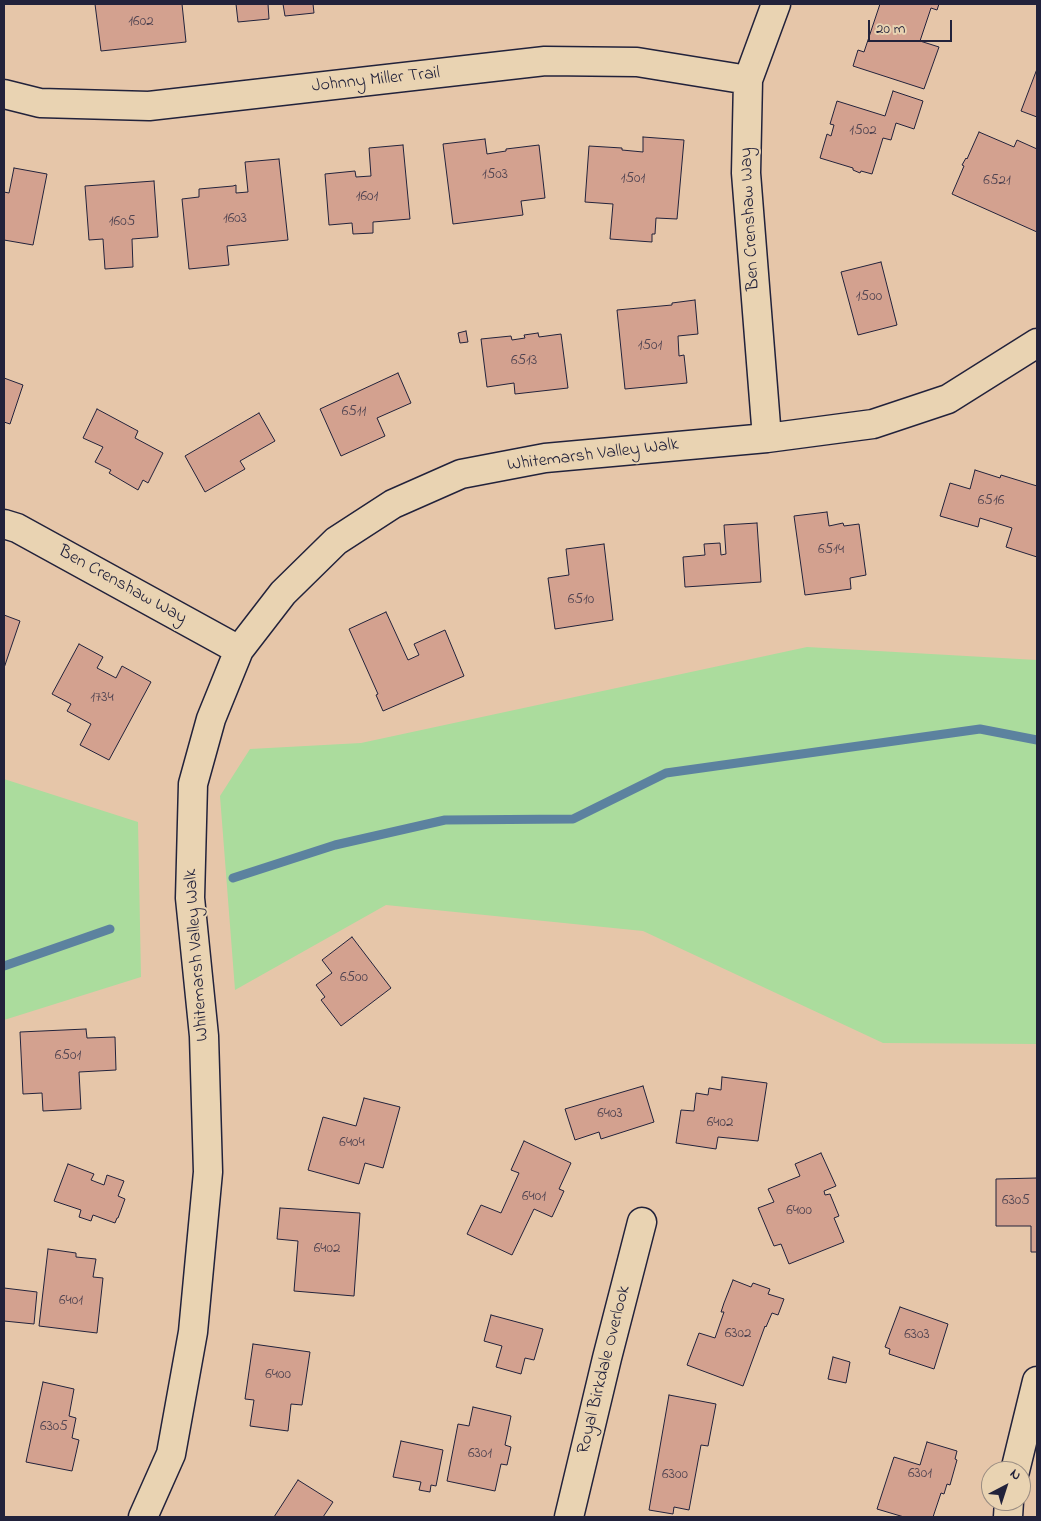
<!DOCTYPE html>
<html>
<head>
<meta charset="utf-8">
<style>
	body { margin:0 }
	#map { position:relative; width:1041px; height:1521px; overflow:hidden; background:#e6c6a9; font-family:"Indie Flower",sans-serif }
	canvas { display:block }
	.frame { position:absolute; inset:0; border:5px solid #22223b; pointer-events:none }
	.north { position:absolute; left:981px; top:1461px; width:50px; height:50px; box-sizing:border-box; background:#e9d3b2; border:1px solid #998c82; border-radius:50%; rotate:40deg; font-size:14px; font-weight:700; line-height:20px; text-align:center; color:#22223b }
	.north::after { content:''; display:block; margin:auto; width:18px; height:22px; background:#22223b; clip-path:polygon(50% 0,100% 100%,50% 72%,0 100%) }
	.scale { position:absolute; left:868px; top:20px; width:84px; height:22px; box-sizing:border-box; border:2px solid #22223b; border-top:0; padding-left:6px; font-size:15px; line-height:18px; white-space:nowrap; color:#22223b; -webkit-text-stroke:4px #e9d3b2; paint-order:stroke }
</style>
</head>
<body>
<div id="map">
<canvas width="1041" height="1521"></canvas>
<div class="frame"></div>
<div class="north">N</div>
<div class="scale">20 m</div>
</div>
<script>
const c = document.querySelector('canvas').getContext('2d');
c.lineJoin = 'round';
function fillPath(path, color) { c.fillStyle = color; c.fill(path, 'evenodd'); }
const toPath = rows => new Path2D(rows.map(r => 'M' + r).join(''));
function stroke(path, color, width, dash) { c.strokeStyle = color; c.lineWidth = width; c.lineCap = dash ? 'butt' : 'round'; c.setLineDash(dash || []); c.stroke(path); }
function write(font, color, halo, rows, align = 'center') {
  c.font = font + ' "Indie Flower",sans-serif'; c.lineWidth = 4; c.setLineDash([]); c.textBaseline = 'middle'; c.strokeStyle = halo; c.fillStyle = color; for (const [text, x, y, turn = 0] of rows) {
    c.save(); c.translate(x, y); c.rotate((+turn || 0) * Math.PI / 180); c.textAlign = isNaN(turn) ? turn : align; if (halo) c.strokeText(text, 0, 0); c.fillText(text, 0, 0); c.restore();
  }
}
fillPath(toPath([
	[807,647,1037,660,1037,1044,883,1043,643,931,386,905,235,990,220,796,250,749,361,743],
	[4,779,138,822,141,977,4,1020]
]), '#abdc9d');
stroke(toPath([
	[233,878,335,845,445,820,573,819,666,773,980,729,1037,740],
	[4,966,110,929]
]), '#5c829f', 9);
const building = toPath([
	[95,4,182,4,186,42,101,51,95,4],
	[236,4,274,4,268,4,269,19,238,22,236,4],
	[283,4,313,4,314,13,285,16,283,4],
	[880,4,939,4,937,10,931,8,920,41,939,47,924,89,853,66,858,50,864,52,880,4],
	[1037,69,1037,117,1021,111,1037,69],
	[893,91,923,101,914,129,896,123,891,140,883,138,872,174,861,171,860,173,853,170,853,168,820,158,827,134,831,136,834,125,830,124,837,101,885,116,893,91],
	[979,132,1014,147,1017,140,1037,149,1037,232,952,194,964,166,962,165,966,158,967,159,979,132],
	[643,137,684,140,677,219,656,218,655,234,652,234,652,242,610,239,613,204,585,202,589,146,622,148,622,150,643,152,643,137],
	[485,139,487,154,506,151,506,149,539,145,545,198,521,201,523,215,453,224,443,144,485,139],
	[403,145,410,219,373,222,373,233,353,234,352,223,329,225,325,174,355,171,356,177,371,176,369,148,403,145],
	[279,159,288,240,227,246,229,265,189,269,182,199,199,197,199,189,233,186,236,185,236,193,248,192,245,162,279,159],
	[14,168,47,174,33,245,4,240,4,192,9,193,14,168],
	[154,181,158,237,132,239,133,267,105,269,103,239,89,240,85,186,154,181],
	[881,262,897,325,858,335,841,272,881,262],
	[695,300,698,334,678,336,679,356,684,355,687,383,625,389,617,310,672,305,672,303,695,300],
	[466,331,468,342,460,343,458,333,466,331],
	[538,333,539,337,561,334,568,388,515,394,514,383,487,387,481,339,511,336,512,340,525,338,524,335,538,333],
	[398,373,411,403,377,418,385,436,341,456,320,409,398,373],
	[4,378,23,385,10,424,4,422,4,378],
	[97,409,138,431,135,438,163,453,148,483,143,480,138,490,109,473,111,470,95,462,103,447,83,438,97,409],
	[259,413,275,441,240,461,245,469,205,492,185,456,259,413],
	[975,470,1000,478,1001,475,1037,486,1037,557,1006,547,1012,528,980,518,978,527,940,516,950,483,970,489,975,470],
	[827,512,829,526,843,523,844,526,859,524,866,575,850,578,851,589,805,595,794,516,827,512],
	[757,523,761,582,685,587,683,557,705,555,704,544,720,543,721,555,726,554,724,525,757,523],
	[604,544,613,620,555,629,548,578,569,575,566,549,604,544],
	[386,612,408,660,419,655,414,644,445,630,464,676,383,711,376,695,378,694,349,629,386,612],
	[4,615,20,621,4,668,4,615],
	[79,644,103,657,97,668,116,678,122,666,151,682,109,760,80,745,91,724,67,711,71,704,52,694,79,644],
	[352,937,391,988,341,1026,321,1000,325,997,316,985,332,973,322,960,352,937],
	[86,1029,87,1038,115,1037,116,1070,79,1072,81,1109,43,1111,42,1093,23,1094,20,1032,86,1029],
	[722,1077,767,1083,758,1141,718,1137,716,1149,676,1143,681,1110,694,1111,696,1093,708,1095,709,1088,721,1090,722,1077],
	[643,1086,654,1122,601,1139,599,1132,575,1140,565,1109,643,1086],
	[364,1098,400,1107,383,1168,365,1163,359,1184,308,1170,323,1117,356,1126,364,1098],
	[524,1141,571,1163,559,1189,564,1191,552,1217,534,1209,512,1255,467,1234,481,1205,501,1213,519,1173,511,1170,524,1141],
	[821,1153,836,1186,824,1191,825,1195,830,1194,839,1216,834,1218,844,1242,789,1264,781,1244,774,1246,758,1208,774,1202,768,1189,800,1176,795,1164,821,1153],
	[68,1164,94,1174,91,1180,104,1185,107,1175,124,1181,118,1196,125,1199,118,1218,117,1218,115,1223,93,1215,91,1221,79,1217,81,1210,54,1201,68,1164],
	[1037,1178,1037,1252,1031,1252,1031,1226,996,1226,996,1179,1037,1178],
	[280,1208,360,1213,354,1296,294,1291,298,1241,277,1239,280,1208],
	[48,1249,76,1253,76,1257,96,1259,93,1277,103,1278,97,1333,39,1326,48,1249],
	[733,1280,751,1287,753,1283,770,1289,768,1294,784,1299,778,1315,772,1313,766,1327,765,1326,743,1386,687,1365,699,1333,715,1338,724,1312,721,1312,724,1303,733,1280],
	[4,1288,37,1292,34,1324,4,1321,4,1288],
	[900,1307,948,1324,934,1369,889,1354,890,1349,885,1347,900,1307],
	[491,1315,543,1329,534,1360,525,1358,521,1374,496,1367,502,1346,484,1341,491,1315],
	[253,1344,310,1352,302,1405,291,1404,288,1431,250,1426,254,1400,245,1399,253,1344],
	[833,1357,850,1362,846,1383,828,1379,833,1357],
	[43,1382,74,1389,69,1416,76,1418,72,1438,79,1440,72,1471,26,1462,43,1382],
	[669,1395,716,1404,708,1446,701,1445,689,1510,674,1507,673,1514,649,1510,669,1395],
	[473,1407,511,1416,505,1445,511,1447,507,1465,501,1464,495,1491,447,1481,458,1424,469,1426,473,1407],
	[401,1441,443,1450,436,1486,431,1485,430,1492,419,1490,421,1482,393,1477,401,1441],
	[927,1442,957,1451,955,1459,957,1460,950,1485,947,1484,944,1494,941,1493,933,1517,904,1517,877,1509,894,1457,920,1465,927,1442],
	[298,1480,333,1502,323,1517,274,1517,298,1480]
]);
fillPath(building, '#d3a18f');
stroke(building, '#22223b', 1);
const minor = toPath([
	[4,94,40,103,149,106,545,61,637,62,748,80],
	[767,438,746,173,748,80,776,4],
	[4,524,17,528,239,650],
	[1015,1471,1037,1381],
	[143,1517,171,1454,193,1332,208,1172,204,1036,190,898,193,784,211,719,239,650,283,593,336,541,393,504,461,474,545,458,767,438,873,424,948,399,1037,343],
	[569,1517,607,1358,642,1222],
	[1008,1517,1009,1501]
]);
stroke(minor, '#22223b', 31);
stroke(minor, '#e9d3b2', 28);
write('15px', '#4e4250', null, [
	["1602",141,23],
	["1502",863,132],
	["1503",495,176],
	["1501",633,180],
	["6521",997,182],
	["1601",367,198],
	["1603",235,220],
	["1605",122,223],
	["1500",869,298],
	["1501",650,347],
	["6513",524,362],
	["6511",354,413],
	["6516",991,502],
	["6514",831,551],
	["6510",581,601],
	["1734",102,699],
	["6500",354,979],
	["6501",68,1057],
	["6403",610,1115],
	["6402",720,1124],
	["6404",352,1144],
	["6401",534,1198],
	["6305",1016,1202],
	["6400",799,1212],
	["6402",327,1250],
	["6401",71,1302],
	["6302",738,1335],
	["6303",917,1336],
	["6400",278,1376],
	["6305",54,1428],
	["6301",480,1455],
	["6301",920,1475],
	["6300",675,1476]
]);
write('18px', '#22223b', '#e9d3b2', [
	["Johnny Miller Trail",376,81,-6],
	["Ben Crenshaw Way",751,219,-93],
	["Whitemarsh Valley Walk",593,456,-7],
	["Ben Crenshaw Way",122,586,29],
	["Whitemarsh Valley Walk",198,955,-94],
	["Royal Birkdale Overlook",605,1370,-76]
]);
</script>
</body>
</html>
